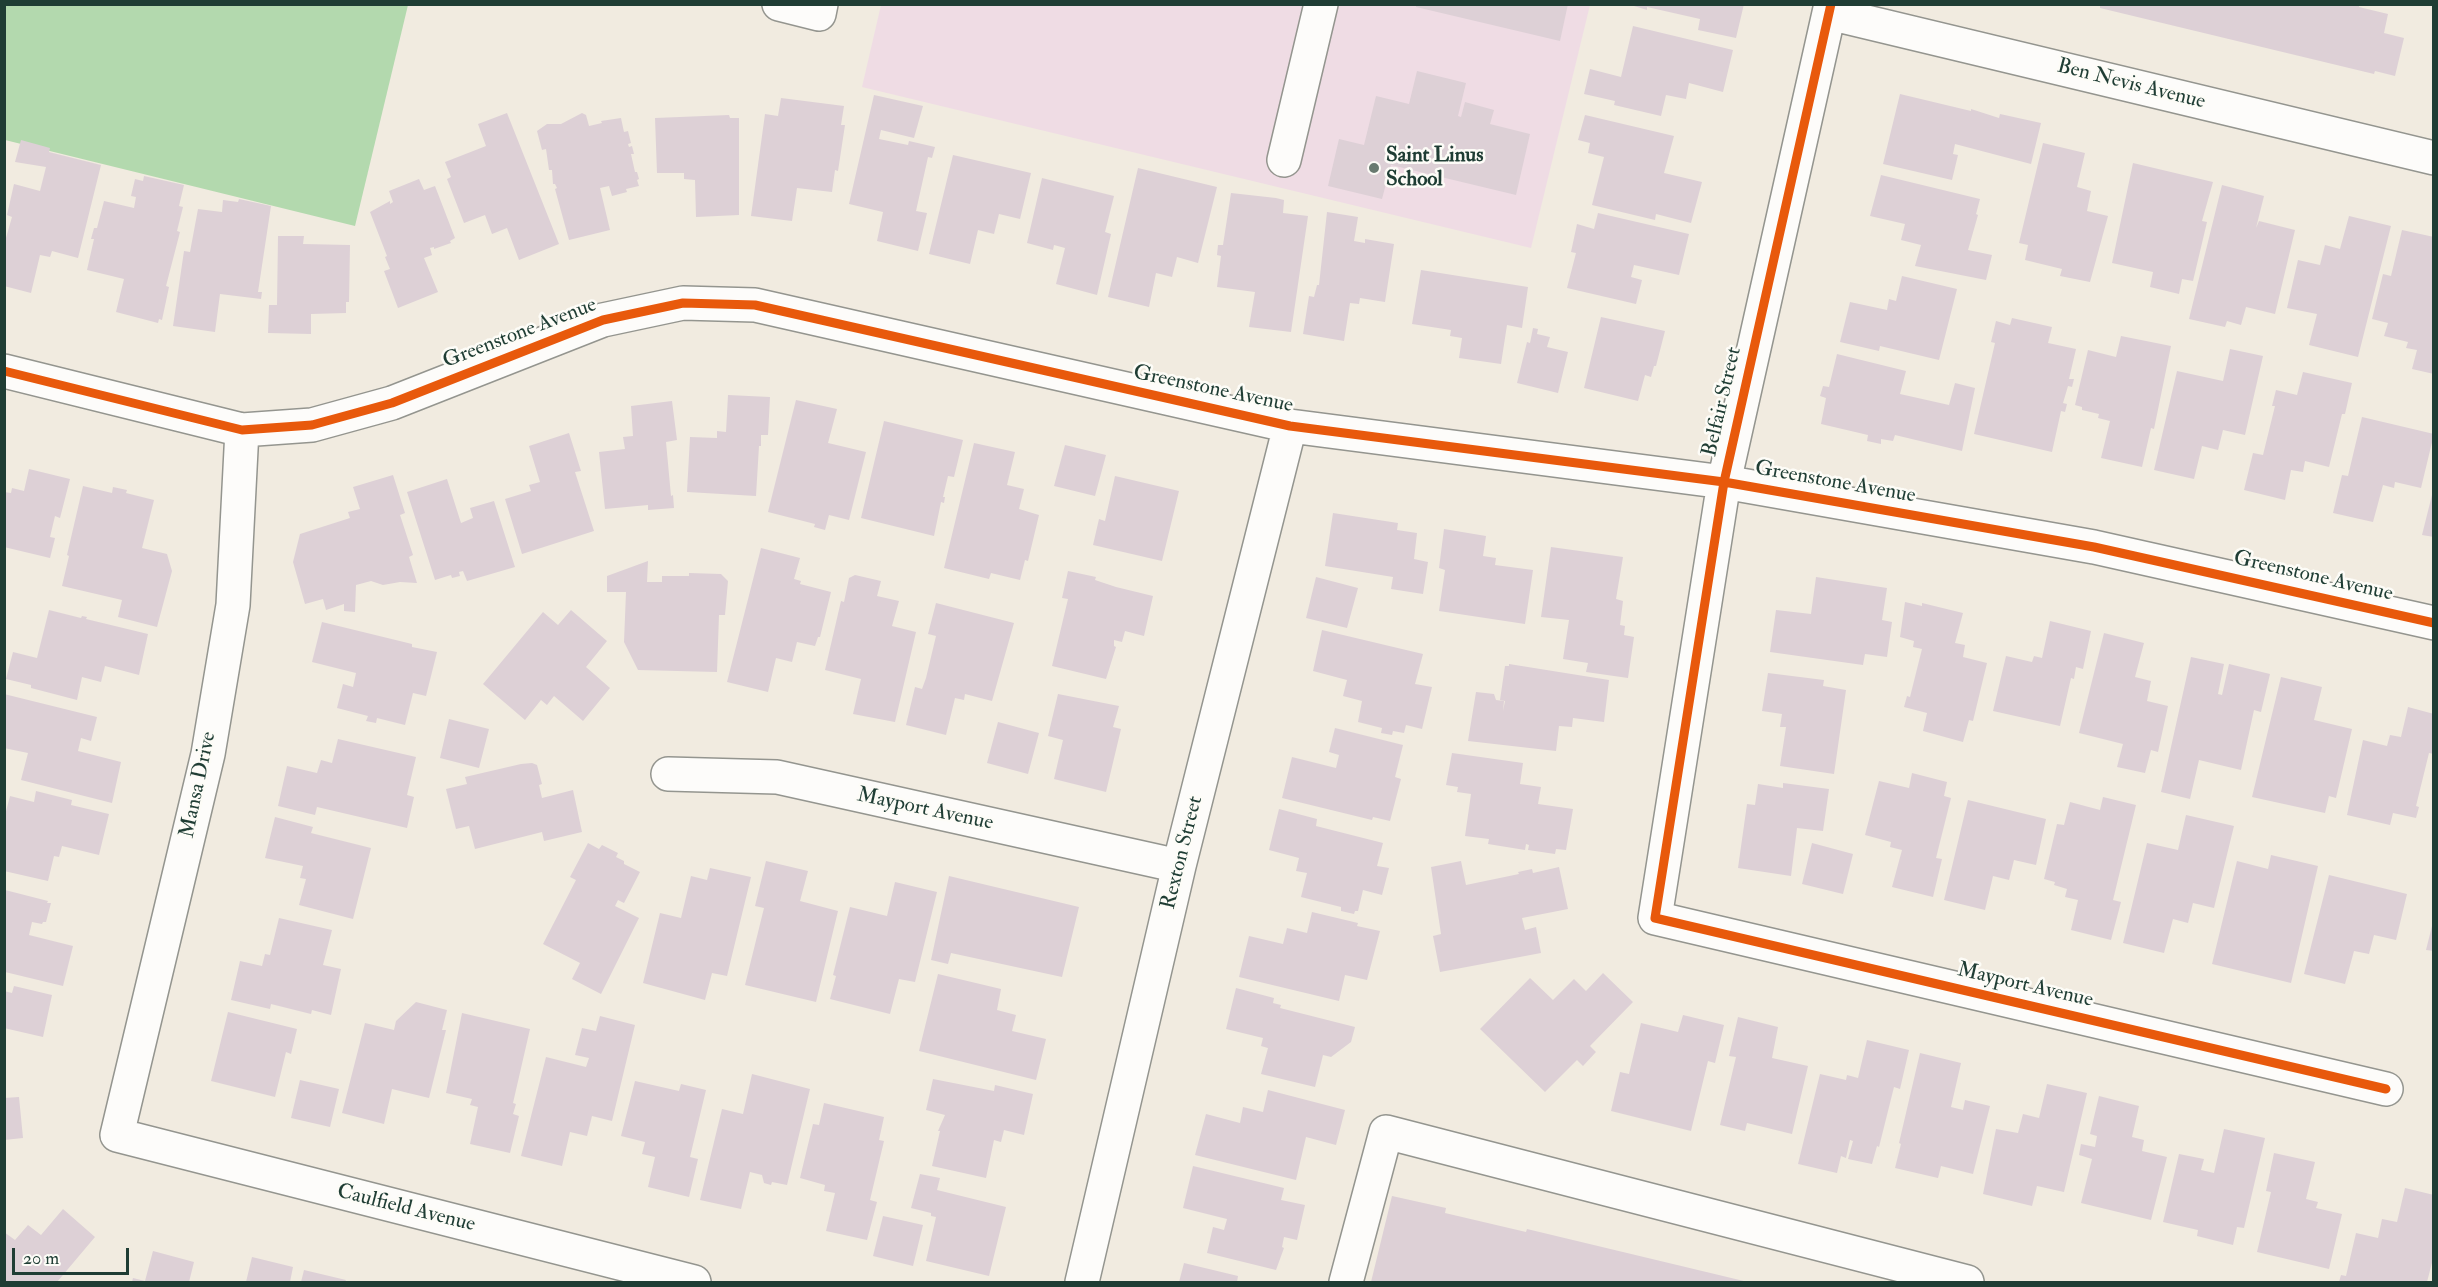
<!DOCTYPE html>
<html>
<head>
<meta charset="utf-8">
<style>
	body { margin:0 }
	#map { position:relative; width:2438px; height:1287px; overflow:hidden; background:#f1ebe0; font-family:"IM FELL Double Pica",serif }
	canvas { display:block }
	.frame { position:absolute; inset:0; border:6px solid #1f3d34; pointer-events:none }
	.scale { position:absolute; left:12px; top:1248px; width:117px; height:27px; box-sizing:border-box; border:3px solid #1f3d34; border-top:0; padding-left:8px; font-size:18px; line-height:21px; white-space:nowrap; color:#1f3d34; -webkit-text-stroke:4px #fdfcf7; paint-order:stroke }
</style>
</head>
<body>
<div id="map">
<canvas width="2438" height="1287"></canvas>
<div class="frame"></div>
<div class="scale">20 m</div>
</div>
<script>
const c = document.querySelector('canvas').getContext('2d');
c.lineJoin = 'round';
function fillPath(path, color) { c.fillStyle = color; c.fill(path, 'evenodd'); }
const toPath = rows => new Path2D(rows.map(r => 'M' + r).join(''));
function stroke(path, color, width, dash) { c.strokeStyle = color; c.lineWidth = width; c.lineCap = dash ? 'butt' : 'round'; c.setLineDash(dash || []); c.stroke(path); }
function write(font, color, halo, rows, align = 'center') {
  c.font = font + ' "IM FELL Double Pica",serif'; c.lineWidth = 5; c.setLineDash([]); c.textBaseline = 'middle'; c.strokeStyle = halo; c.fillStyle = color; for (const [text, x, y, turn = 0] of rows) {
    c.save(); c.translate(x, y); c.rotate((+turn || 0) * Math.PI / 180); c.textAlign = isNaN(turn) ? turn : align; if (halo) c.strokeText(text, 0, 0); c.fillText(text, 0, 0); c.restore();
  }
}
fillPath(toPath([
	[881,5,1590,5,1531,248,862,87]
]), '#efdce4');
fillPath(toPath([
	[5,5,408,5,355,226,5,140]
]), '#b3d9ae');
fillPath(toPath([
	[1416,4,1568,4,1560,41,1416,7],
	[1635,4,1744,4,1736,38,1698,30,1700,19,1647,7,1647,10,1634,6],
	[2100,4,2359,4,2359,7,2388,14,2384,33,2404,38,2395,76,2375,71,2374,74,2100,8],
	[1633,26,1733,50,1723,92,1689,83,1686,99,1666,95,1661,116,1614,105,1615,101,1584,94,1590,69,1621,77],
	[1417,71,1466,83,1458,116,1461,117,1465,102,1494,110,1490,124,1530,134,1516,195,1391,165,1382,199,1328,186,1339,139,1364,145,1376,96,1409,104],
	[1900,94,1971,111,1971,109,1999,118,2000,114,2041,123,2031,164,1955,144,1953,154,1958,155,1952,180,1883,164],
	[874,95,923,106,914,138,881,130,879,139,908,145,909,141,935,147,932,158,928,157,916,211,927,213,918,251,877,241,883,212,849,204],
	[781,98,844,106,841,125,845,125,838,171,835,170,832,192,797,188,792,221,751,216,765,114,778,116],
	[507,113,559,244,519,260,507,228,492,234,485,215,464,223,447,179,451,177,445,162,486,146,478,124],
	[582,113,586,115,589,126,602,123,601,121,621,118,624,132,628,131,631,143,628,144,629,147,632,146,634,154,631,154,635,172,637,172,639,179,637,180,639,186,626,189,627,192,612,196,609,186,600,188,610,230,569,240,555,189,557,188,555,184,553,184,552,170,549,170,546,149,542,150,537,131,547,124,561,124],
	[729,115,730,118,739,118,739,215,696,217,695,180,684,179,684,173,657,173,655,118],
	[1585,115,1674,136,1664,173,1702,182,1691,223,1656,214,1655,220,1592,205,1604,157,1588,153,1590,143,1578,140],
	[21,140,50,148,49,152,101,165,78,258,52,251,50,257,40,255,31,293,4,286,4,245,12,217,7,215,14,184,40,191,46,167,15,162],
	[2043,143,2085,153,2077,187,2091,191,2087,211,2108,216,2090,282,2060,276,2062,269,2025,260,2028,245,2019,243],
	[953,155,1031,173,1020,219,999,214,994,234,978,230,970,264,929,254],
	[2133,163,2213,182,2202,221,2207,222,2193,281,2182,279,2179,294,2150,287,2153,272,2112,263],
	[1138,168,1217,187,1198,263,1177,257,1172,277,1156,273,1149,307,1108,297],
	[1881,175,1980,199,1976,214,1978,215,1968,250,1992,255,1986,280,1915,266,1921,245,1901,240,1905,224,1870,216],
	[144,176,184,185,179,206,183,207,177,231,180,232,166,286,169,287,162,320,159,319,158,323,116,312,124,279,87,270,94,239,91,239,94,228,97,228,104,201,134,208,136,197,131,196,135,179,143,181],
	[1042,178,1114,196,1105,232,1111,234,1097,295,1056,284,1065,248,1054,245,1053,250,1027,243],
	[419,179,424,190,435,186,455,238,450,241,451,243,434,249,434,247,430,248,432,255,424,258,438,292,398,308,384,271,390,269,385,257,387,256,370,212,390,201,390,204,393,202,389,191],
	[2222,185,2264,196,2256,228,2259,221,2295,230,2275,314,2246,307,2241,325,2227,321,2225,327,2189,319],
	[1231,193,1276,198,1284,200,1283,213,1308,216,1291,332,1249,327,1255,292,1217,287,1221,256,1217,255,1218,245,1223,245],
	[239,199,271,206,258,292,262,292,261,299,220,294,215,332,173,326,184,251,190,252,198,209,222,212,223,200,238,202],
	[1327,212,1358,217,1354,241,1365,243,1365,239,1394,244,1385,302,1360,298,1359,304,1350,303,1344,341,1303,334,1309,296,1314,297,1317,285,1319,285],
	[1598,213,1689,234,1679,275,1634,265,1631,277,1642,280,1636,304,1567,288,1576,253,1571,252,1577,224,1594,229],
	[2349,216,2391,226,2358,357,2309,345,2317,314,2287,308,2298,260,2320,265,2325,245,2340,249],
	[2402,230,2434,237,2434,374,2412,369,2417,350,2406,348,2408,342,2384,336,2388,323,2372,319,2383,274,2391,276],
	[278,236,304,236,303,244,350,245,349,302,346,302,346,313,311,314,311,334,268,333,269,305,277,305],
	[1421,270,1528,287,1522,328,1507,325,1501,364,1459,358,1462,338,1450,336,1451,330,1412,324],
	[1902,276,1957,289,1939,360,1880,346,1879,351,1840,342,1850,302,1887,310,1889,299,1896,301],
	[1601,317,1665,331,1656,366,1654,366,1651,377,1645,375,1638,401,1584,388],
	[2012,318,2052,327,2048,343,2076,349,2069,379,2074,379,2072,387,2068,386,2063,403,2067,404,2065,412,2061,411,2052,452,1974,434,1995,343,1991,342,1996,321,2010,325],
	[1533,328,1538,329,1537,334,1550,337,1547,347,1568,352,1558,393,1517,383,1527,342,1530,343],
	[2121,336,2171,346,2154,429,2151,428,2142,467,2101,458,2110,421,2098,418,2099,414,2082,410,2082,407,2075,405,2088,350,2116,357],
	[2230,349,2263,356,2245,435,2223,430,2218,450,2202,446,2194,479,2154,470,2177,371,2223,381],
	[1837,354,1906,371,1900,394,1949,405,1955,383,1975,388,1962,451,1895,435,1893,441,1881,439,1881,444,1867,441,1868,435,1821,424,1826,398,1820,396,1823,386,1829,387],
	[2303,372,2352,383,2345,414,2342,414,2329,467,2305,461,2303,472,2291,470,2285,500,2244,490,2253,453,2263,455,2275,406,2272,406,2276,390,2297,395],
	[728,395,770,397,768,435,761,435,761,446,759,446,756,496,687,492,690,437,717,438,717,431,726,432],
	[796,400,837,409,828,443,866,452,849,520,829,515,825,530,814,527,815,524,768,512],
	[672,401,677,440,666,442,671,496,673,495,674,508,648,510,648,505,605,509,599,452,625,449,623,437,633,436,631,406],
	[2362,417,2434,434,2421,488,2395,482,2394,488,2383,485,2373,522,2333,513,2342,475,2348,476],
	[884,421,963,440,954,477,948,476,943,497,945,497,944,503,941,502,934,536,861,518],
	[569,433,581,471,575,472,594,531,522,554,505,499,531,491,529,485,540,482,529,446],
	[974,443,1015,452,1007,485,1024,489,1019,509,1039,515,1028,561,1025,560,1020,580,991,573,989,579,944,568],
	[1065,445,1106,455,1095,496,1054,486],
	[29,469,70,479,60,518,55,516,50,537,55,538,50,558,4,547,4,492,11,493,12,488,24,491],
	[393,475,405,513,400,515,413,555,409,557,417,583,400,582,383,585,371,581,356,585,355,612,344,611,344,604,326,610,323,599,305,604,293,562,300,534,350,518,348,512,360,509,353,487],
	[1115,476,1179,491,1162,561,1093,545,1099,519,1105,521],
	[447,479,461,523,473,518,470,508,494,501,515,567,467,581,463,571,459,572,460,576,452,578,451,575,435,580,407,492],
	[83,486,112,493,113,487,127,490,126,493,154,500,142,548,167,554,172,571,157,627,118,617,122,600,62,586,69,556,67,555],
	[2433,491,2434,491,2434,537,2422,535],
	[1333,513,1398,523,1397,530,1417,533,1414,559,1428,562,1423,594,1391,589,1393,577,1325,566],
	[1444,529,1486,536,1483,556,1496,558,1495,565,1533,570,1525,624,1439,611,1445,570,1439,568],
	[1551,547,1623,557,1616,599,1623,601,1620,625,1625,626,1624,635,1634,637,1628,678,1586,672,1588,663,1563,659,1569,620,1541,617],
	[761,548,800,558,794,579,801,581,800,584,831,592,820,637,818,637,815,646,797,642,792,662,776,658,768,692,727,682],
	[648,561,647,582,662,582,662,576,689,576,689,573,721,574,728,581,725,615,719,615,717,672,638,670,624,642,626,592,607,592,607,576],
	[1068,571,1096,577,1095,580,1116,587,1153,596,1144,636,1125,631,1122,642,1114,640,1114,646,1116,647,1106,679,1052,666,1068,599,1062,598],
	[855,575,881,581,877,596,899,601,892,626,916,632,895,722,853,714,861,679,825,670,841,601,844,602,849,578],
	[1316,577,1358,588,1347,628,1306,618],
	[1816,577,1887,588,1882,620,1892,622,1887,657,1865,654,1863,665,1770,652,1776,610,1811,614],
	[1905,602,1922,606,1922,603,1963,613,1955,643,1965,645,1963,657,1987,663,1973,721,1969,720,1963,742,1923,731,1927,713,1904,707,1907,696,1910,697,1922,649,1913,647,1914,641,1900,637],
	[936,603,1014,623,992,701,965,694,964,700,955,698,946,735,906,725,915,687,922,689,926,678,936,636,928,634],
	[49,610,81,618,82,616,87,617,86,619,148,634,139,675,105,666,101,682,82,677,77,700,31,688,31,685,6,679,13,652,37,658],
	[571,610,607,641,586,667,610,688,583,721,554,696,547,705,541,700,525,720,483,684,543,612,558,625],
	[2050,621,2091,631,2083,669,2076,667,2074,679,2071,678,2060,726,1993,711,2006,656,2032,662,2034,656,2042,658],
	[322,622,412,644,412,647,437,652,426,696,413,693,405,725,377,718,376,723,366,721,368,716,337,708,343,684,353,687,356,673,312,662],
	[1322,630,1423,654,1415,684,1432,687,1422,729,1406,725,1404,733,1393,731,1392,735,1381,733,1382,728,1358,722,1362,701,1343,696,1347,680,1313,671],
	[2104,633,2144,643,2135,677,2151,681,2147,701,2168,706,2158,752,2151,750,2145,773,2117,767,2123,744,2079,733],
	[2191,657,2224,664,2218,694,2222,695,2229,664,2270,674,2261,712,2254,710,2241,770,2199,760,2190,799,2161,792],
	[1509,664,1609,680,1604,722,1573,718,1572,727,1559,726,1556,751,1468,741,1476,692,1494,694,1496,700,1504,701,1503,711,1505,701,1500,700,1505,666,1509,666],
	[1768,673,1824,680,1823,686,1846,690,1834,774,1780,766,1786,727,1780,727,1782,714,1762,711],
	[2281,677,2322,687,2314,720,2352,729,2336,798,2329,796,2325,813,2252,797],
	[4,694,97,717,91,741,81,738,78,751,121,762,112,803,21,780,28,753,4,748],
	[1058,694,1119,706,1113,727,1121,729,1106,792,1054,779,1063,740,1048,736],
	[2408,707,2434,714,2434,754,2429,753,2416,806,2419,807,2416,818,2393,813,2390,825,2347,815,2363,740,2387,746,2390,735,2401,737],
	[449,719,489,729,479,768,440,758],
	[998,722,1039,733,1028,774,987,763],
	[1335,728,1403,745,1395,777,1401,779,1390,821,1373,817,1372,820,1282,798,1292,757,1336,768,1339,755,1329,752],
	[338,739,416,757,407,795,414,797,407,828,317,807,315,815,278,806,287,766,317,773,321,760,332,763],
	[1452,753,1523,763,1520,784,1541,787,1538,804,1573,809,1566,850,1556,849,1555,854,1528,850,1529,845,1526,844,1525,850,1488,844,1489,839,1465,836,1471,794,1457,792,1458,787,1446,785],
	[532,763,537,765,542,784,539,785,542,798,573,790,582,832,544,841,542,832,475,849,469,826,456,829,446,789,467,784,465,777,521,764],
	[1912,773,1947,782,1944,796,1951,798,1936,858,1942,859,1933,897,1892,887,1902,850,1890,847,1891,842,1865,835,1879,781,1909,788],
	[1783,783,1829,789,1823,831,1797,828,1791,876,1738,868,1747,804,1755,805,1758,784,1783,788],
	[36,791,72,800,71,805,109,814,99,855,62,846,59,857,54,856,48,881,4,871,4,819,10,796,34,802],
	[2103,797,2136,805,2113,900,2121,902,2111,940,2071,930,2078,900,2065,897,2067,889,2054,885,2055,882,2044,879,2057,824,2064,825,2070,802,2100,810],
	[1968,800,2046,819,2036,865,2014,860,2009,880,1993,876,1985,910,1944,900],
	[1279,809,1317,819,1316,826,1383,843,1377,866,1389,868,1382,895,1363,890,1358,911,1355,911,1354,914,1341,911,1341,907,1301,897,1307,873,1296,871,1299,858,1269,850],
	[2186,815,2234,826,2214,908,2193,903,2188,923,2173,919,2164,953,2123,943,2147,843,2178,850],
	[275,817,313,827,311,833,371,848,353,919,299,905,306,879,300,878,303,866,265,858],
	[588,843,599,849,602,845,618,853,616,857,624,861,624,864,640,872,624,903,618,900,615,906,639,918,601,994,572,979,580,963,543,944,576,880,570,877],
	[1812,843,1853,854,1843,894,1802,884],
	[2271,855,2318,866,2291,983,2212,964,2237,861,2268,869],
	[766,861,808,871,800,901,838,911,816,1002,745,985,764,908,755,906],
	[1461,861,1466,885,1519,874,1518,872,1532,869,1533,873,1559,867,1568,909,1522,918,1525,930,1536,927,1541,953,1440,972,1433,936,1441,934,1431,867],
	[710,868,751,877,727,976,712,973,705,1000,643,983,660,913,681,918,691,876,707,880],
	[2329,875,2407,894,2396,940,2374,935,2369,954,2354,951,2345,984,2304,974],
	[949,876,1079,907,1062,977,951,953,948,964,931,960],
	[895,882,937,892,915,982,899,979,890,1014,830,999,836,976,833,975,850,907,887,916],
	[5,890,48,901,47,903,51,903,46,922,43,922,42,924,32,922,29,935,73,946,63,986,5,972],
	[1312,912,1358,923,1357,926,1380,931,1367,980,1345,975,1339,1001,1239,977,1249,936,1283,944,1287,928,1307,933],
	[279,918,332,930,323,965,341,969,331,1015,312,1010,311,1014,271,1004,270,1009,231,1000,240,961,262,966,265,954,270,955],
	[2433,922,2434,922,2434,951,2426,950],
	[1603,973,1633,1002,1590,1046,1596,1052,1583,1066,1577,1060,1545,1092,1480,1029,1530,978,1553,1000,1574,979,1586,991],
	[938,974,1001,989,997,1010,1016,1015,1012,1031,1046,1039,1036,1080,919,1051],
	[14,986,52,995,43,1037,4,1028,4,991,12,993],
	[1236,988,1274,998,1273,1003,1281,1005,1280,1008,1355,1027,1351,1042,1331,1057,1323,1055,1315,1087,1261,1074,1268,1048,1261,1046,1263,1038,1226,1029],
	[416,1002,447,1010,442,1030,446,1030,429,1098,392,1089,384,1124,342,1113,365,1023,394,1030,396,1021],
	[228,1012,297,1029,291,1054,286,1052,275,1097,211,1081],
	[462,1013,530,1029,513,1103,516,1104,513,1114,519,1116,510,1153,470,1144,478,1107,470,1105,472,1099,446,1093],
	[1683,1015,1724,1025,1715,1063,1708,1061,1691,1131,1611,1111,1620,1072,1629,1074,1641,1023,1678,1032],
	[600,1016,635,1025,612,1121,592,1116,587,1136,570,1132,562,1166,521,1156,546,1057,586,1067,589,1058,575,1055,582,1028,596,1031],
	[1738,1017,1778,1027,1772,1058,1808,1066,1792,1134,1747,1123,1745,1131,1720,1125,1736,1057,1729,1056],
	[1867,1040,1909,1050,1900,1089,1894,1087,1879,1147,1877,1146,1872,1164,1848,1159,1853,1141,1850,1140,1846,1158,1841,1156,1837,1173,1798,1164,1820,1074,1846,1080,1847,1075,1858,1078],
	[1920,1053,1961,1063,1951,1107,1963,1110,1965,1100,1990,1106,1973,1174,1941,1166,1938,1178,1895,1168,1901,1144,1899,1143],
	[752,1074,810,1089,787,1185,772,1182,771,1185,764,1183,762,1175,750,1172,741,1209,700,1200,722,1109,743,1114],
	[933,1079,994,1091,995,1085,1033,1094,1024,1135,1004,1130,1001,1142,994,1140,986,1178,932,1166,940,1131,938,1131,945,1115,926,1110],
	[300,1080,339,1089,330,1127,291,1118],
	[635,1081,679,1091,681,1084,706,1090,690,1157,698,1159,689,1197,648,1187,655,1157,642,1154,645,1142,621,1136],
	[2047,1084,2087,1093,2064,1192,2037,1186,2032,1206,1983,1194,1996,1129,2018,1133,2023,1114,2039,1118],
	[1268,1090,1345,1110,1336,1145,1306,1137,1296,1180,1195,1155,1206,1114,1240,1123,1243,1107,1263,1112],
	[2099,1096,2139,1106,2132,1137,2144,1140,2142,1151,2167,1157,2151,1220,2081,1203,2092,1159,2079,1155,2081,1144,2095,1147,2097,1136,2090,1134],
	[19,1097,23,1138,4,1140,4,1098],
	[824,1103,884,1117,879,1140,884,1141,870,1200,877,1202,867,1240,826,1231,835,1193,824,1191,825,1185,800,1178,813,1124,819,1125],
	[2224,1129,2265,1138,2244,1228,2237,1227,2233,1245,2197,1236,2198,1230,2163,1222,2179,1154,2204,1159,2201,1170,2214,1173],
	[2274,1153,2315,1162,2306,1199,2318,1202,2316,1208,2342,1214,2329,1269,2257,1252,2271,1192,2266,1191],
	[1193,1166,1284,1188,1281,1200,1305,1205,1297,1240,1284,1237,1282,1247,1284,1248,1276,1270,1207,1253,1213,1227,1224,1230,1227,1219,1183,1208],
	[920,1174,940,1178,937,1190,1006,1207,989,1276,926,1261,936,1217,931,1216,931,1213,911,1208],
	[2405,1188,2434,1195,2434,1255,2427,1282,2339,1282,2341,1275,2346,1276,2356,1233,2378,1238,2382,1219,2397,1222],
	[1392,1196,1446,1208,1445,1213,1526,1232,1527,1229,1748,1282,1371,1282],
	[63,1209,95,1237,57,1282,4,1282,4,1232,15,1240,28,1225,41,1235],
	[883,1216,923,1225,913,1266,873,1256],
	[153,1251,194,1262,189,1282,132,1282,133,1278,145,1281],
	[252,1257,293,1267,290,1282,246,1282],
	[1184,1263,1238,1276,1237,1282,1179,1282],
	[304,1270,346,1280,345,1282,301,1282]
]), '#ddd0d6');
const minor = toPath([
	[779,4,819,14,821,4],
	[1831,4,1724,482,1655,918,2386,1089],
	[1829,13,2434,158],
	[1284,160,1321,4],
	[4,371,242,430,312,425,392,403,603,320,683,303,755,305,1290,426,1724,482,2094,547,2434,623],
	[242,430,233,605,208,754,117,1135,694,1282],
	[668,774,777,777,1179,866],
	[1082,1282,1179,866,1290,426],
	[1346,1282,1386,1132,1967,1282]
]);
stroke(minor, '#94958f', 36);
stroke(minor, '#fdfcfa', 33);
stroke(toPath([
	[1831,4,1724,482,1655,918,2386,1089],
	[4,371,242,430,312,425,392,403,603,320,683,303,755,305,1290,426,1724,482,2094,547,2434,623]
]), '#e8590c', 9);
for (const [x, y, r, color] of [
	[1374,168,6,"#687a70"]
]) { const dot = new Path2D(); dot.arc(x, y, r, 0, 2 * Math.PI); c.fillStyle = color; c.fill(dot); stroke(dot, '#fdfcf7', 2); }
write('21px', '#1f3d34', '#fdfcf7', [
	["Ben Nevis Avenue",2131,85,14],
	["Greenstone Avenue",520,334,-21],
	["Greenstone Avenue",1213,390,12],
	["Belfair Street",1723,402,-77],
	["Greenstone Avenue",1835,483,10],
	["Greenstone Avenue",2313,577,13],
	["Mansa Drive",199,785,-78],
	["Mayport Avenue",925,810,12],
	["Rexton Street",1183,853,-76],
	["Mayport Avenue",2025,986,13],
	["Caulfield Avenue",406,1209,14]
]);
write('bold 21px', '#1f3d34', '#fdfcf7', [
	["Saint Linus",1386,156],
	["School",1386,180]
], 'left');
</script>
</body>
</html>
